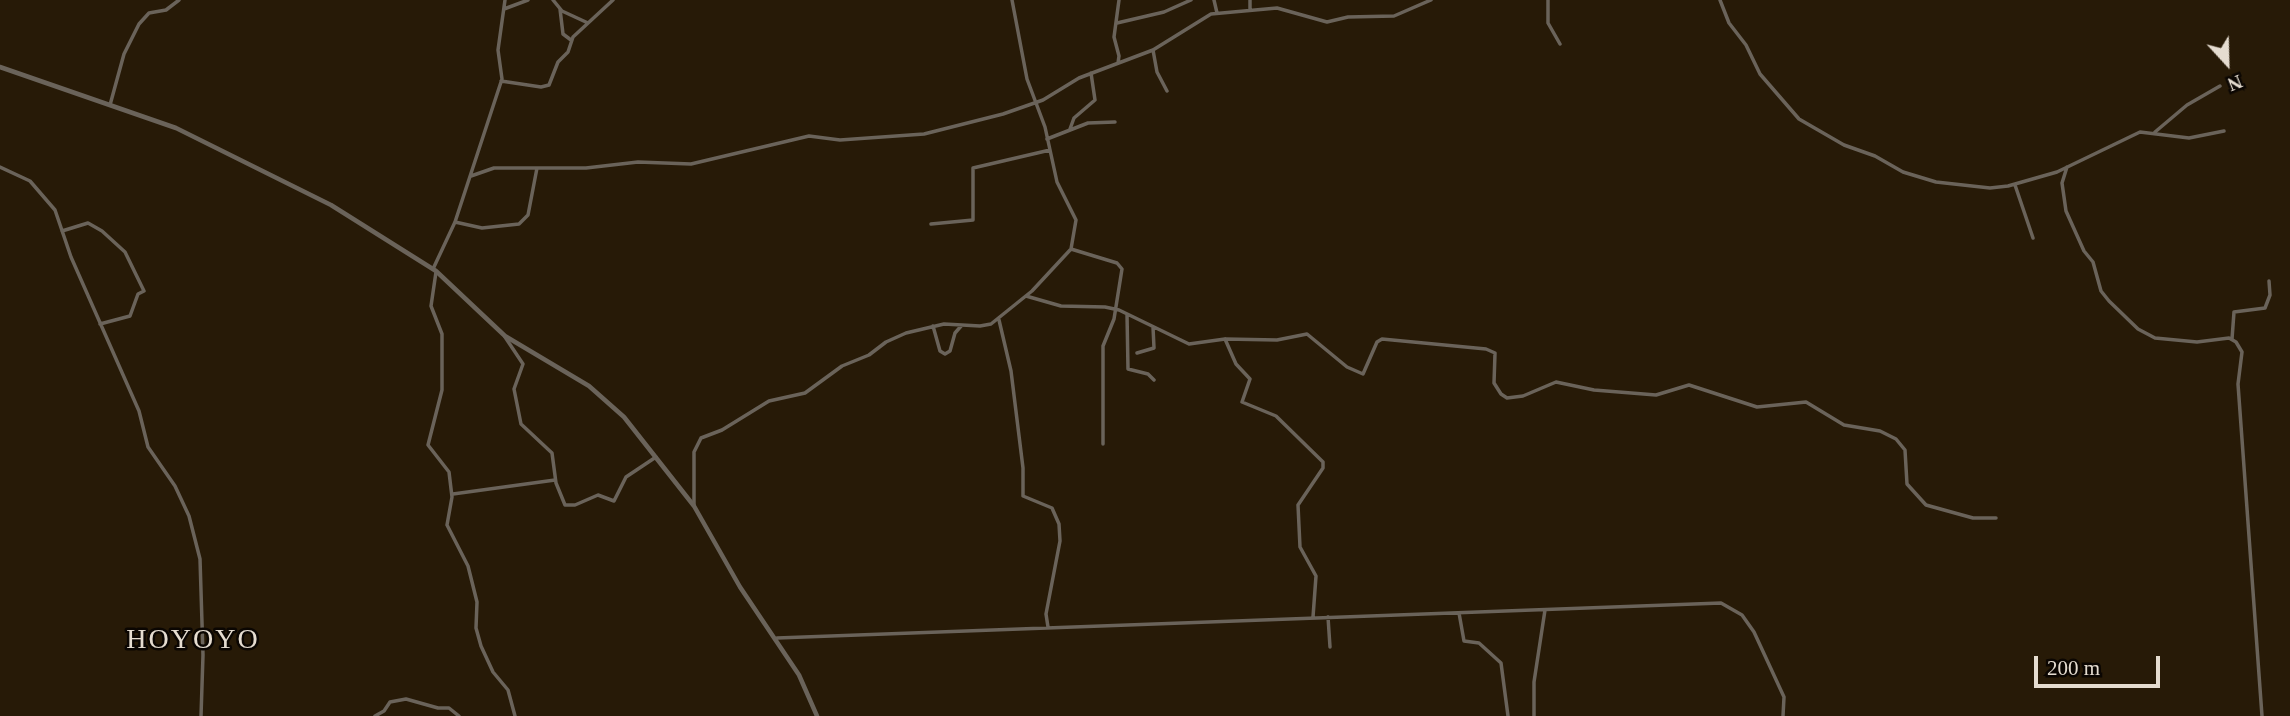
<!DOCTYPE html>
<html>
<head>
<meta charset="utf-8">
<style>
	body { margin:0 }
	#map { position:relative; width:2290px; height:716px; overflow:hidden; background:#271a07; font-family:Georgia,serif }
	canvas { display:block }
	.north { position:absolute; left:2192px; top:28px; width:70px; height:70px; -webkit-text-stroke:5px #0b0602; paint-order:stroke; rotate:158deg; font-size:19px; font-weight:700; line-height:28px; text-align:center; color:#e5dcd0 }
	.north::after { content:''; display:block; margin:auto; width:24px; height:32px; background:#e5dcd0; clip-path:polygon(50% 0,100% 100%,50% 72%,0 100%) }
	.scale { position:absolute; left:2034px; top:656px; width:126px; height:32px; box-sizing:border-box; border:4px solid #e5dcd0; border-top:0; padding-left:9px; font-size:21px; line-height:24px; white-space:nowrap; color:#e5dcd0; -webkit-text-stroke:5px #0b0602; paint-order:stroke }
</style>
</head>
<body>
<div id="map">
<canvas width="2290" height="716"></canvas>
<div class="north">N</div>
<div class="scale">200 m</div>
</div>
<script>
const c = document.querySelector('canvas').getContext('2d');
c.lineJoin = 'round';
const toPath = rows => new Path2D(rows.map(r => 'M' + r).join(''));
function stroke(path, color, width, dash) { c.strokeStyle = color; c.lineWidth = width; c.lineCap = dash ? 'butt' : 'round'; c.setLineDash(dash || []); c.stroke(path); }
function write(font, color, halo, rows, align = 'center') {
  c.font = font + ' Georgia,serif'; c.lineWidth = 5; c.setLineDash([]); c.textBaseline = 'middle'; c.strokeStyle = halo; c.fillStyle = color; for (const [text, x, y, turn = 0] of rows) {
    c.save(); c.translate(x, y); c.rotate((+turn || 0) * Math.PI / 180); c.textAlign = isNaN(turn) ? turn : align; if (halo) c.strokeText(text, 0, 0); c.fillText(text, 0, 0); c.restore();
  }
}
stroke(toPath([
	[553,0,562,11,588,23],
	[1214,0,1217,13],
	[1548,0,1548,23,1560,44],
	[1720,0,1729,23,1746,45,1760,74,1799,119,1844,145,1875,156,1903,172,1936,182,1990,188,2008,186,2057,172,2140,132,2189,138,2224,131],
	[504,9,528,0],
	[560,9,563,34,571,40],
	[1250,10,1250,0],
	[1117,23,1164,12,1191,0],
	[1153,50,1157,72,1167,91],
	[1118,63,1119,56,1114,37,1119,0],
	[501,81,541,87,549,85,558,62,568,52,573,37,613,0],
	[110,105,124,54,139,24,149,13,166,10,179,0],
	[1070,129,1074,118,1095,100,1091,73],
	[2155,132,2187,105,2220,86],
	[1047,139,1088,123,1115,122],
	[0,167,30,181,55,210,71,257,139,411,148,447,175,486,189,516,200,559,203,655,201,716],
	[2067,167,2062,183,2066,211,2084,251,2093,262,2101,291,2109,301,2138,329,2155,338,2197,342,2229,338,2236,342,2242,352,2238,384,2262,716],
	[471,176,494,168,586,168,638,162,691,164,809,136,840,140,924,134,1003,114,1043,100,1079,78,1153,50,1211,14,1277,8,1327,22,1348,17,1394,16,1431,0],
	[2015,185,2033,238],
	[455,222,482,228,519,224,528,215,537,168],
	[931,224,973,220,973,168,1050,150],
	[62,231,88,223,102,231,125,252,144,291,138,294,130,316,100,324],
	[1071,249,1117,263,1122,269,1114,319,1103,346,1103,444],
	[433,269,455,222,502,79,498,50,505,0],
	[436,272,431,306,442,334,442,390,428,445,449,472,452,497,447,525,468,566,477,602,476,628,481,646,493,672,508,690,515,716],
	[1026,296,1061,306,1105,307,1119,310,1189,344,1225,339,1277,340,1307,334,1347,367,1363,374,1377,342,1382,339,1486,349,1495,353,1494,383,1501,394,1507,398,1523,396,1556,382,1594,390,1656,395,1689,385,1757,407,1806,402,1844,425,1880,431,1896,439,1905,450,1907,484,1926,505,1973,518,1996,518],
	[1127,314,1128,369,1148,374,1154,380],
	[999,320,1011,371,1023,468,1023,496,1052,508,1059,524,1060,541,1046,614,1048,627],
	[933,326,940,351,945,354,950,351,955,333,962,325],
	[505,337,523,364,514,389,521,424,552,453,556,483,565,505,575,505,598,495,614,501,626,477,656,457],
	[1225,339,1236,364,1250,379,1242,402,1276,416,1323,462,1323,468,1298,505,1300,547,1316,576,1313,617],
	[2232,339,2234,312,2265,308,2270,295,2269,281],
	[1137,353,1154,348,1153,327],
	[453,494,555,480],
	[694,506,694,452,701,438,722,430,769,401,805,393,842,366,869,355,886,342,906,333,944,324,980,326,991,324,1032,291,1071,249,1076,220,1057,182,1045,127,1027,79,1012,0],
	[1459,613,1464,641,1479,643,1501,663,1508,716],
	[1328,617,1330,647],
	[777,638,1721,603,1742,615,1754,632,1784,697,1783,716],
	[375,716,384,711,390,702,406,699,438,708,449,708,459,716],
	[1534,716,1534,682,1545,610]
]), '#6a635a', 3.5);
stroke(toPath([
	[0,67,176,128,331,205,436,271,505,336,589,386,624,417,694,506,740,587,799,675,817,716]
]), '#6a635a', 4.5);
c.letterSpacing = '2px';
write('28px', '#e5dcd0', '#0b0602', [
	["HOYOYO",193,641]
]);
c.letterSpacing = '0px';
</script>
</body>
</html>
